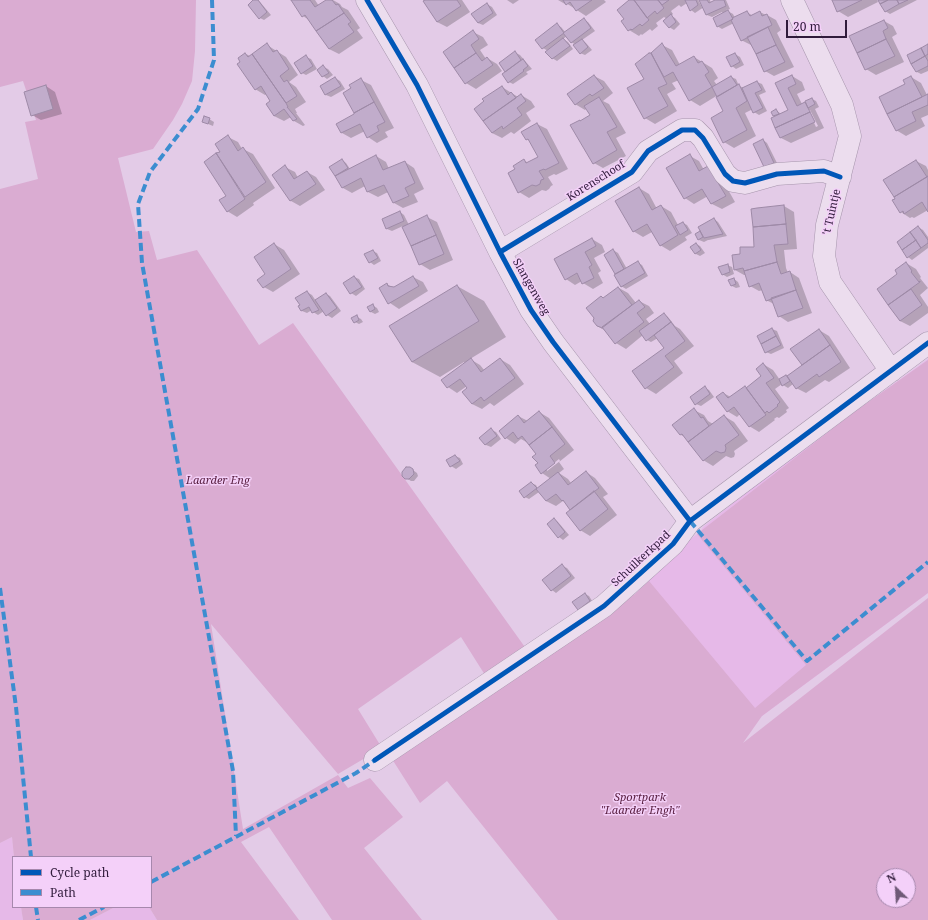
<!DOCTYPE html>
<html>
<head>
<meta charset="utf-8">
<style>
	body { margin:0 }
	#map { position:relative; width:928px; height:920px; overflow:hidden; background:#e3cbe7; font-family:"Noto Serif",serif }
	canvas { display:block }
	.legend { position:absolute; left:12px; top:856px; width:140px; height:52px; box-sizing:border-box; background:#f4d0f9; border:1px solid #a688ad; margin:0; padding:5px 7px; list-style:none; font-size:12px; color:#301b3b }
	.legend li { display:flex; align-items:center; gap:8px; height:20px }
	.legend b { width:20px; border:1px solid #a688ad }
	.north { position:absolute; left:876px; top:868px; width:40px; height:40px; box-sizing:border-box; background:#f4d0f9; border:1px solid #a688ad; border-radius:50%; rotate:335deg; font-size:11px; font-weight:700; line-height:16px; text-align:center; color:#301b3b }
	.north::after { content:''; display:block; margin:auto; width:14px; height:18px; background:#6f5977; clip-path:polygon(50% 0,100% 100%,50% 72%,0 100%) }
	.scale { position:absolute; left:786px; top:20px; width:61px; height:18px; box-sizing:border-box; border:2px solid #301b3b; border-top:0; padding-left:5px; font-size:12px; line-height:14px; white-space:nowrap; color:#301b3b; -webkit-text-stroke:3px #f4d0f9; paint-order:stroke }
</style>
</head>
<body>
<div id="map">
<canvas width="928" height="920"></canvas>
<ul class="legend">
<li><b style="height:5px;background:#0057b8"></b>Cycle path</li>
<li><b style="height:5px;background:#3c8dd0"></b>Path</li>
</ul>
<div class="north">N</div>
<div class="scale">20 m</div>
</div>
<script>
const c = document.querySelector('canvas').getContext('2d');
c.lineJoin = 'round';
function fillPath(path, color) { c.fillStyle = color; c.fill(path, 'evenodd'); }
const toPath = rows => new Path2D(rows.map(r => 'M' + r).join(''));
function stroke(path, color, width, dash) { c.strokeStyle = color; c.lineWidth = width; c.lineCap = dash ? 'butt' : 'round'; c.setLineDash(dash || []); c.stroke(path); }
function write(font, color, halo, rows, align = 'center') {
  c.font = font + ' "Noto Serif",serif'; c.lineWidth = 3; c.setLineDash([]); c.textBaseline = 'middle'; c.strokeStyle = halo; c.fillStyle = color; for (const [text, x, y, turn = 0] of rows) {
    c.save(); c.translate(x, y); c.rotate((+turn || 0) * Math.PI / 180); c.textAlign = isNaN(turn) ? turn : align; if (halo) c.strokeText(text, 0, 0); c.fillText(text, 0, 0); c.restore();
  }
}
fillPath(toPath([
	[928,359,928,593,762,716,635,594,688,541,701,531,703,527,760,482],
	[12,837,14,857,13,857,13,907,21,907,23,920,0,920,0,843],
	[115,907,149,907,157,920,90,920]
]), '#e6b9e8');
fillPath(toPath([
	[0,0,196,0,195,51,192,81,182,104,173,120,153,149,118,158,136,232,149,231,157,260,197,250,259,345,293,323,527,650,485,675,461,637,358,709,382,748,338,774,211,624,243,829,338,775,348,788,370,778,403,817,364,848,422,920,332,920,269,827,241,842,299,920,157,920,149,907,151,907,151,857,14,857,12,837,0,843,0,189,38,179,25,122,36,120,23,81,0,87],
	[928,360,928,593,762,716,743,743,928,598,928,920,558,920,447,781,420,803,392,759,635,594,649,581,755,708,806,665,697,534,854,412],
	[884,876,908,876,908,900,884,900],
	[21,907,115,907,90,920,23,920]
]), '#daacd2');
fillPath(toPath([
	[255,0,258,0,260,2,271,15,264,20,260,18],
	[292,0,315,0,319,6,327,0,333,0,340,4,342,7,348,10,360,28,357,30,363,38,339,54,329,49,309,20,303,16],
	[427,0,462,0,470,12,447,27,437,22],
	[507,0,519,0,513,4],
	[558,0,604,0,606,2,586,16,566,3,565,4],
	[631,0,698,0,702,7,703,6,701,0,710,0,711,3,718,0,726,0,730,9,726,10,733,14,735,18,747,12,753,16,760,12,766,15,767,15,776,20,781,30,777,33,794,67,774,76,765,71,752,45,751,45,741,40,734,23,722,29,717,26,723,14,722,12,712,17,707,15,704,7,695,13,691,10,687,3,681,7,679,5,671,11,673,14,671,16,675,18,680,24,674,30,669,27,667,19,664,17,656,23,658,26,652,31,650,29,642,35,641,34,639,36,629,30,622,21,625,19],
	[833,0,877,0,878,2,848,17,838,11],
	[879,0,917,0,890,14,885,11],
	[487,4,492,7,497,15,483,25,478,23],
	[584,20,588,22,595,31,582,40,586,43,592,50,585,55,580,53,576,45,571,42,567,36,563,39,568,42,573,49,557,61,552,58,548,51,543,48,537,40,557,25,561,27,566,33],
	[884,21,893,26,897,34,892,37,904,62,876,75,866,69],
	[473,32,483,37,488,45,480,50,486,59,487,58,497,64,502,71,476,89,466,83,444,52],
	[267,45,286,57,298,75,289,82,296,87,306,102,295,109,297,113,296,113,305,125,303,126,294,121,291,117,284,121,274,116,272,101,267,94,265,95,255,89,246,54,250,56],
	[662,45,672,50,680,65,694,57,712,68,718,78,714,81,717,85,731,77,736,79,739,86,744,88,757,82,762,84,766,92,759,95,767,111,759,115,754,112,753,109,745,113,756,136,734,148,724,142,724,112,718,95,700,106,690,100,679,80,672,83,676,89,667,94,677,111,655,124,645,118,646,79,636,64],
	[928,45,928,71,921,74,917,72],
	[516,53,520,55,532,69,526,72,528,74,513,84,509,82,506,72],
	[735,54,740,57,744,65,736,69,732,66],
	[306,57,311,59,317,69,306,75,302,73],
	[323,67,328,69,333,75,327,79,323,76],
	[594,76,604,81,613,93,603,101,609,104,626,133,616,138,626,156,603,168,594,163,591,116,587,108,585,110,575,104],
	[792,76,802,82,805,90,797,94,802,104,812,99,816,101,819,107,815,109,824,128,791,143,781,138,772,118,774,117,772,112,776,110,781,114,789,110,776,83],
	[808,110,810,110,818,126,816,127],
	[911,77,921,83,927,95,928,95,928,115,921,118,925,126,906,136,896,130,907,85],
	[335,78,340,81,345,89,331,97,326,95,321,87],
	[361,80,371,85,394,128,385,132,388,137,377,143,368,137,365,131,351,138,342,133,337,124,356,115,353,89],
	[46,86,55,92,62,114,41,120,32,115],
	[502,87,518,97,521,95,531,101,535,107,526,113,531,121,514,134,511,132,502,138,492,133],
	[209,119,214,122,213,126,203,122],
	[537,124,547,129,568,169,556,175,554,174,548,177,553,185,551,186,549,189,546,191,542,190,529,198,519,192,516,169,524,160,528,163,539,157,530,141,527,139],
	[228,137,238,142,242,149,243,149,253,154,275,188,253,203,254,205,237,217,227,211,228,196,205,162,221,152],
	[239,186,242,190,239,192,236,188],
	[763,140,767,143,778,165,769,169],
	[376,156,386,162,389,169,405,162,414,168,424,189,414,194,418,202,403,208,394,203,388,192,378,197,368,192,365,186,352,193,343,188,335,175,342,160,346,163,350,169],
	[690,156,699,161,704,170,718,172,735,202,722,209,712,204,708,196,694,204,685,198],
	[916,161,926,166,928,170,928,210,914,218,912,217,910,218,901,212,896,199],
	[285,167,295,172,298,178,307,172,316,177,325,190,300,206,291,201,273,175],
	[639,188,649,194,657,209,661,206,671,212,678,225,683,223,687,225,692,233,685,237,687,240,670,251,660,245,652,232,643,237,633,231],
	[784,206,794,212,797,249,784,250,786,268,788,273,790,272,799,278,812,313,788,322,779,316,774,304,766,300,763,290,759,291,750,286,746,275,744,275,735,270,741,255,756,248,757,209],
	[400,212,404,215,409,225,427,217,437,222,453,260,430,270,420,264,403,226,392,231,387,229,383,220],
	[714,219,718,222,727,236,709,240,708,240,704,242,699,240,696,234,701,231],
	[918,227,923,230,928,237,928,248,912,260,908,257],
	[592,239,602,245,605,252,594,258,601,271,598,273,603,283,593,289,583,283,582,281,575,285,566,279],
	[274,244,284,250,300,274,273,292,264,287],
	[696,244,700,246,705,253,700,256,696,254],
	[613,250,618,253,627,269,638,263,642,265,648,276,626,289,621,286,616,274,606,255],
	[372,251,377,253,381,261,374,265,370,262],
	[906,263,916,269,921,277,920,278,928,288,920,295,928,307,928,313,910,326,900,321,878,289,899,274],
	[727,265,732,267,734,274,727,277,722,274],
	[354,277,359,279,365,289,356,296,351,293],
	[413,277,423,282,428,291,399,309,390,303,380,288,387,284,393,288],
	[734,279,738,282,740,287,736,288,732,286,729,280],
	[457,286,484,301,506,337,470,359,480,365,485,371,500,359,510,365,524,384,494,406,490,403,482,409,472,404,468,388,467,386,457,393,448,387,465,364,464,362,440,377,412,362],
	[619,288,628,293,636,303,639,301,649,306,654,313,646,319,650,324,664,314,668,317,675,326,680,329,694,346,674,361,683,373,656,394,646,388,665,348,658,338,651,342,647,340,643,335,626,349,616,343,606,331,597,326,604,299],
	[307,292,312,295,316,301,326,294,330,296,341,311,332,318,327,315,324,311,318,315,313,312,312,310,307,313,302,311,299,306,301,305],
	[372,305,377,308,379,312,375,314,371,312,368,308],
	[357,317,361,319,363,322,359,324,355,322],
	[772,329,777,331,784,348,771,354,766,352],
	[819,330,829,336,850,368,829,382,825,380,806,393,796,388,793,384,788,388,783,385,782,384,775,389,789,408,786,410,787,412,779,418,777,417,774,419,775,420,759,432,749,426,740,414,737,417,727,411,723,393,731,397,747,388,763,377,763,364,773,370,780,380,787,377,803,365,792,349],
	[705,388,709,390,714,397,701,406,696,404],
	[694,410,704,415,708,421,713,424,724,416,734,422,748,441,734,451,735,454,734,457,731,458,726,456,713,466,703,460,687,438,681,435],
	[539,412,549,418,574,450,559,462,564,469,559,473,568,479,571,483,586,472,595,478,608,494,603,497,617,515,590,536,580,530,572,510,566,503,563,501,556,506,546,501,539,492,529,499,525,497,531,483,536,485,538,489,551,479,542,473,536,466,539,463,537,455,528,443,521,439,515,444,506,438,518,416,528,421],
	[559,459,560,461,547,471,547,469],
	[491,430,496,432,501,439,491,447,486,445,481,438],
	[455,456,460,458,463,464,456,469,451,466],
	[410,468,417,473,418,476,414,481,411,481,406,478],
	[554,519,558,522,569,535,563,540,559,537],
	[562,566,567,568,575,578,556,593,552,590],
	[585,594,589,596,594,604,583,612,578,609]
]), '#0003');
const building = toPath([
	[253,0,258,0,267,12,259,19,248,5,253,0],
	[291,0,310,0,315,7,326,0,332,0,336,5,338,4,344,13,316,31,305,15,302,17,291,0],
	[425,0,457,0,461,6,437,22,423,1,425,0],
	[563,0,592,0,576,11,570,2,566,5,563,0],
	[629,0,634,0,649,20,642,26,640,24,632,30,631,29,628,31,621,21,624,19,617,10,629,0],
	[634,0,658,0,664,8,657,14,655,11,647,18,634,0],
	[658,0,669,0,662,5,658,0],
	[685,0,696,0,698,5,690,11,685,0],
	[699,0,707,0,709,3,715,0,724,0,726,6,706,15,699,0],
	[832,0,862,0,837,12,832,0],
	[878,0,888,0,880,4,878,0],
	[888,0,897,0,899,4,885,12,880,4,888,0],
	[897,0,908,0,899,4,897,0],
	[487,3,493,13,478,23,471,14,487,3],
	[728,10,733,19,717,27,713,18,728,10],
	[747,11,750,16,760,11,762,16,767,14,772,25,741,41,731,20,733,19,732,18,747,11],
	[344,13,351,22,348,24,354,32,329,49,316,31,344,13],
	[671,14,676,22,669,28,663,21,671,14],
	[584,18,591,28,571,43,563,33,584,18],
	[884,20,888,28,883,31,886,39,857,53,849,36,884,20],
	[557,23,564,33,542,49,535,40,557,23],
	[768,27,776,45,756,54,747,37,768,27],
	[473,30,479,39,471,45,476,53,454,68,443,52,473,30],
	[563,38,570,46,552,59,545,52,563,38],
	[582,39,588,47,580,54,573,45,582,39],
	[886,39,895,56,865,70,857,53,886,39],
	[267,43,273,52,277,50,289,69,280,76,284,82,287,80,297,96,286,103,252,54,267,43],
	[662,43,676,66,694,56,698,63,702,61,709,72,705,75,712,87,689,101,673,72,664,77,651,53,662,43],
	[928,44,928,54,925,56,921,48,928,44],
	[776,45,785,62,764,72,756,54,776,45],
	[921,48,925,56,911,64,907,55,921,48],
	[515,51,521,60,505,72,499,63,515,51],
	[245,53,248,57,252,54,286,103,288,107,287,107,297,119,293,121,284,109,274,116,266,104,270,101,261,86,255,90,237,64,240,62,238,58,245,53],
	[476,53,482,61,487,57,493,65,465,84,454,68,476,53],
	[649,53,651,53,667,84,658,88,668,106,644,119,627,88,644,79,635,64,649,53],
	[735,53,740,62,731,67,726,57,735,53],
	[306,55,313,66,301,74,294,63,306,55],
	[925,56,928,61,928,66,916,72,911,64,925,56],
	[523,59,528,66,523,70,524,71,508,83,502,74,523,59],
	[323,65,329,73,322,77,317,70,323,65],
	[594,75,604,88,592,96,590,94,575,105,567,94,594,75],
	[792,75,796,84,788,88,797,106,805,102,810,112,775,128,771,118,788,110,775,83,792,75],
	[731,76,737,85,717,97,712,87,731,76],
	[911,76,922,97,887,114,879,97,905,84,903,80,911,76],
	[335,77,341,86,325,95,320,86,335,77],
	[361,78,374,102,354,113,343,93,351,88,349,85,361,78],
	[757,81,762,90,755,93,763,108,753,113,742,88,757,81],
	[739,84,747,101,736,108,747,130,723,143,711,118,723,111,716,97,739,84],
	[46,85,53,109,31,116,24,92,46,85],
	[502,86,508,95,511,92,516,98,483,121,474,109,484,101,482,99,502,86],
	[521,94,526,101,517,108,522,115,503,129,502,126,492,133,483,121,521,94],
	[928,94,928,105,912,112,916,121,896,131,887,114,928,94],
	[599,97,617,127,607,132,617,150,593,164,570,125,580,120,580,121,590,115,584,106,599,97],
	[812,98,815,104,808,108,805,101,812,98],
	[374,102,385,122,377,126,379,131,367,138,360,124,341,133,336,124,354,114,354,113,374,102],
	[776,109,779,114,773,116,771,112,776,109],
	[810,112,815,122,780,138,775,128,810,112],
	[204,116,210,118,208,124,202,122,204,116],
	[537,123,559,163,545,170,544,169,539,171,544,179,541,180,540,184,536,186,532,185,518,193,508,173,515,169,513,166,524,159,526,163,538,157,528,139,526,140,521,132,537,123],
	[228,135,238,151,243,147,266,182,245,197,216,153,220,152,215,144,228,135],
	[763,139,774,163,764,167,753,144,763,139],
	[216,153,245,199,227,212,219,200,226,196,204,162,216,153],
	[690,154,699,171,708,166,726,196,711,204,702,189,684,199,666,168,690,154],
	[376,155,383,170,405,161,415,183,405,188,409,196,393,203,384,185,367,192,361,178,342,188,335,176,376,155],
	[342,159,348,168,335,176,329,167,342,159],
	[916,160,927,177,894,197,883,180,916,160],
	[285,165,294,179,307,171,316,184,290,201,272,175,285,165],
	[928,176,928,212,922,202,904,214,903,211,900,213,892,200,895,199,894,197,928,176],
	[639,187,652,210,661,205,678,235,660,246,647,224,633,232,615,201,639,187],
	[784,205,786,224,753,227,751,209,757,208,784,205],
	[400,211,404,221,386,229,382,219,400,211],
	[427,215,436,235,411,246,402,227,427,215],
	[714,218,723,234,704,238,698,227,714,218],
	[683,222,688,230,680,235,675,226,683,222],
	[786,224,788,244,774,245,777,262,744,271,743,268,734,270,732,255,740,254,740,247,754,247,753,227,786,224],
	[918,226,928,240,928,243,921,248,910,232,918,226],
	[700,231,703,237,698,240,695,234,700,231],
	[910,232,916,240,902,250,897,242,910,232],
	[436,235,444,254,419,265,411,246,436,235],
	[592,238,596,246,585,252,592,265,589,267,594,278,582,284,577,273,565,280,554,259,592,238],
	[916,240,921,248,907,258,902,250,916,240],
	[274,243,291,269,263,288,257,280,265,274,254,257,274,243],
	[696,243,701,250,695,254,690,247,696,243],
	[613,249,624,269,615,274,604,255,613,249],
	[373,250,378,258,369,263,364,254,373,250],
	[638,261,645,273,621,287,614,275,638,261],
	[777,262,781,274,790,271,796,290,766,301,759,283,749,287,744,271,777,262],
	[906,262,912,271,911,272,919,282,920,281,920,282,888,305,877,289,897,274,895,270,906,262],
	[728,264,730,272,722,275,718,267,728,264],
	[354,276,362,287,350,294,343,283,354,276],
	[413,276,419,286,388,304,379,288,387,283,388,286,394,287,413,276],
	[734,278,736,284,731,286,728,280,734,278],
	[457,285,479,321,412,362,389,326,457,285],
	[618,287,632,305,602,328,600,327,597,326,593,321,594,318,586,308,601,296,603,298,618,287],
	[911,289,922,305,900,321,888,305,911,289],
	[796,290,803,308,778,317,771,298,796,290],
	[307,291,319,310,312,313,309,307,301,311,298,306,300,305,295,298,307,291],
	[326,293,337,308,326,316,315,300,326,293],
	[639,300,645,307,637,313,644,322,615,344,602,327,639,300],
	[373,304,375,309,370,312,367,307,373,304],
	[664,313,671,322,646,341,639,331,664,313],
	[357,315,359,320,354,323,351,318,357,315],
	[671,322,685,341,665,356,674,367,645,389,632,371,664,348,654,335,671,322],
	[772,328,776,336,761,344,757,336,772,328],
	[819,329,830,345,802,365,790,349,819,329],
	[776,336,781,345,765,353,761,344,776,336],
	[830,345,841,362,819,377,817,374,796,389,787,376,830,345],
	[471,358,481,372,500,358,515,378,484,401,481,397,472,404,462,392,467,388,460,379,447,388,441,380,471,358],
	[763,363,774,378,766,383,780,402,777,405,778,406,769,413,767,411,765,413,746,388,761,376,756,369,763,363],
	[786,375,790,381,782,386,779,379,786,375],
	[705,386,710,394,695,405,690,397,705,386],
	[745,386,766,415,749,427,734,407,727,412,716,397,723,392,728,398,745,386],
	[694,408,701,418,703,417,709,426,688,442,682,434,680,435,672,425,694,408],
	[539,411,552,427,529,445,522,436,518,439,513,432,505,439,499,431,518,415,524,423,539,411],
	[724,415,739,435,725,445,726,448,725,452,721,453,716,451,703,461,688,442,724,415],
	[552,427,565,444,550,456,555,463,541,474,535,465,538,463,532,457,536,454,529,445,552,427],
	[491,428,497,436,485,445,479,438,491,428],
	[455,455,460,461,450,467,446,460,455,455],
	[406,467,410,467,413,469,414,474,409,479,405,479,402,476,402,472,406,467],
	[586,471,599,488,570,510,563,500,562,501,556,494,546,501,536,489,558,472,568,485,586,471],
	[531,482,537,488,524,498,519,491,531,482],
	[594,491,608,509,580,531,566,513,594,491],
	[554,518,565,532,558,538,547,524,554,518],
	[562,564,571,576,551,591,542,580,562,564],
	[585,593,590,601,578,610,572,602,585,593]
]);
fillPath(building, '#c1accb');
stroke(building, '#9e8aa7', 1);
const minor = toPath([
	[367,0,417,85,500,252,531,310,553,342,690,521],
	[792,0,842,105,850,136,827,225,824,256,830,282,891,371],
	[500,252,632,172,648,151,682,130,695,130,703,138,725,174,733,181,745,183,777,174,824,171,840,177],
	[375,760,604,606,673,544,690,521,928,343]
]);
stroke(minor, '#a695ac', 23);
stroke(minor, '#ecddee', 22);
stroke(toPath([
	[212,0,214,60,198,109,150,172,138,204,142,263,233,771,236,836],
	[690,521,807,661,928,562],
	[0,588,16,707,31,857],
	[151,882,356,773,375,760],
	[36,907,38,920],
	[79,920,104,907]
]), '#3c8dd0', 4, [8, 4]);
stroke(toPath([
	[367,0,417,85,500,252,531,310,553,342,690,521],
	[500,252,632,172,648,151,682,130,695,130,703,138,725,174,733,181,745,183,777,174,824,171,840,177],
	[375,760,604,606,673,544,690,521,928,343]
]), '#0057b8', 5);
write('11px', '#301b3b', '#f4d0f9', [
	["Korenschoof",596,181,-32],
	["'t Tuintje",832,212,-77],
	["Slangenweg",531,287,60],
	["Schuilkerkpad",641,559,-43]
]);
write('italic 11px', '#5a2042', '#f4d0f9', [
	["Laarder Eng",218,481],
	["Sportpark",640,798],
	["\"Laarder Engh\"",640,811]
]);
</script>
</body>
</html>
